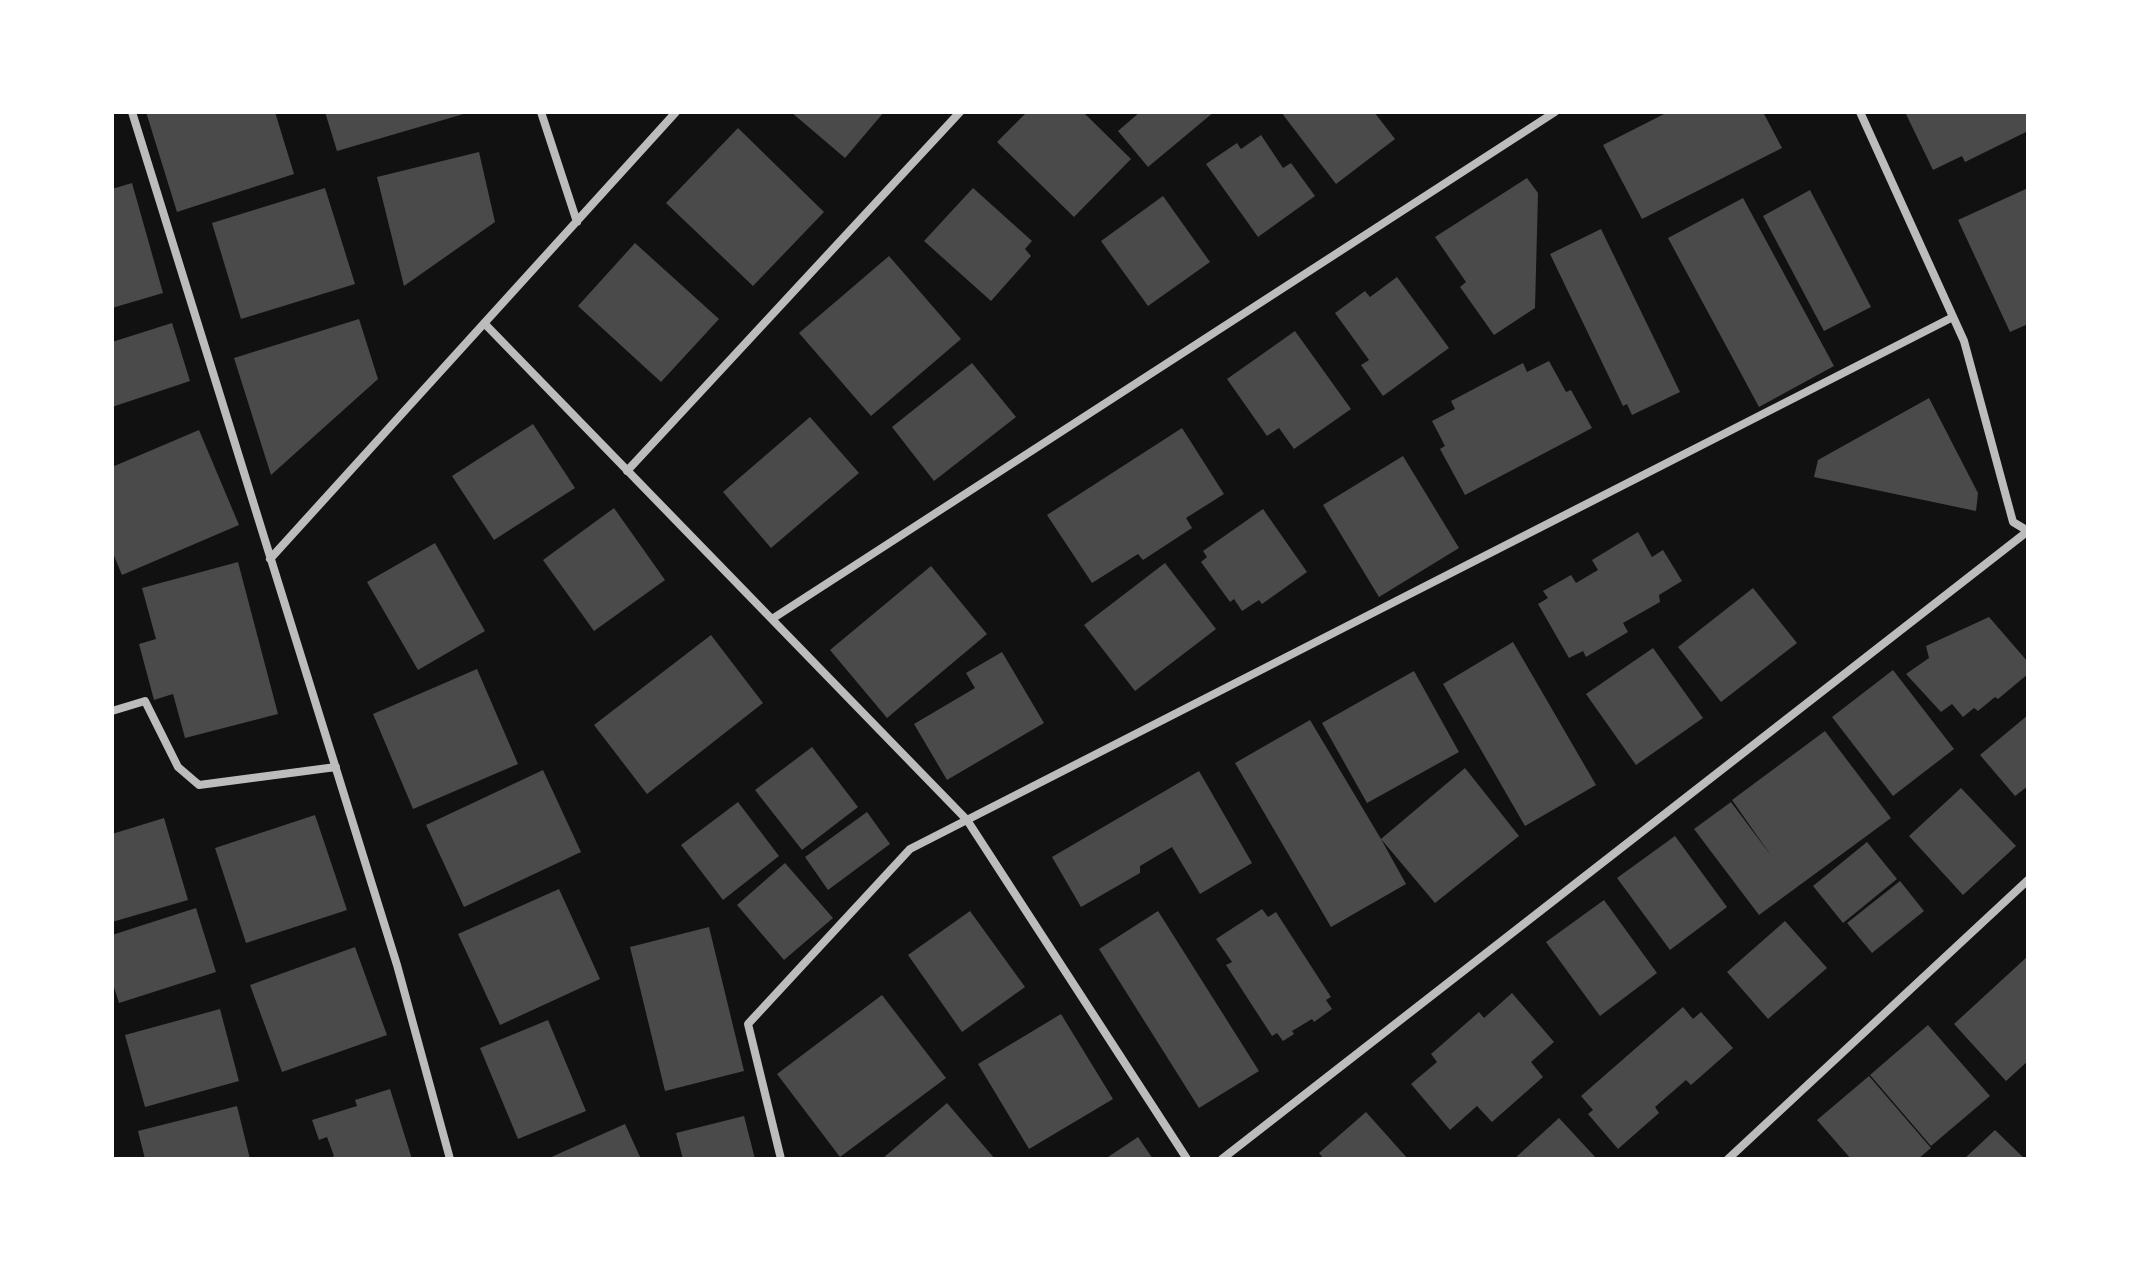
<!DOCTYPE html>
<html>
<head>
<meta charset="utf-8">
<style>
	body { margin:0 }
	#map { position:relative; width:2140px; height:1271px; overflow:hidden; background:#111; font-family:Manrope,sans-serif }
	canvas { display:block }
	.frame { position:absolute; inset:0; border:114px solid #fff; pointer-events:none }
</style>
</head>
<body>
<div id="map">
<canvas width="2140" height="1271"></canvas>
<div class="frame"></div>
</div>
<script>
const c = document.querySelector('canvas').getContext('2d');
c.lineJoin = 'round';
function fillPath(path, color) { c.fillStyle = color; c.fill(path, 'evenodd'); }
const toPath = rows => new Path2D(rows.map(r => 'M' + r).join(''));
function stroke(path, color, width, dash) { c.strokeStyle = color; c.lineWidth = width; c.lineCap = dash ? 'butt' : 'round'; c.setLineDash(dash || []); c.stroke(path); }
fillPath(toPath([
	[146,112,275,112,294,174,177,212],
	[325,112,467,112,467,113,337,151],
	[791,112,884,112,845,158],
	[1027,112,1083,112,1131,159,1074,217,997,142],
	[1140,112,1214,112,1148,167,1118,131],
	[1281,112,1374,112,1395,139,1336,184],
	[1668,112,1763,112,1782,148,1642,219,1603,145],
	[1905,112,2028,112,2028,131,1965,162,1962,156,1933,170],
	[738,128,824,212,753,286,666,203],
	[1261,135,1283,168,1291,163,1315,196,1258,237,1206,164,1237,143,1241,149],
	[479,152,495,222,404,286,377,177],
	[1527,178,1538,193,1535,308,1494,335,1460,287,1466,282,1435,237],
	[132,183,163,293,112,308,112,189],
	[325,188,355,284,241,319,212,223],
	[973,188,1032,241,1025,249,1031,256,991,301,924,241],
	[2028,188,2028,324,2010,332,1958,220],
	[1810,190,1871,307,1824,331,1763,216],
	[1163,196,1210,262,1148,306,1101,241],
	[1743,198,1834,366,1759,407,1668,238],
	[1601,229,1680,392,1632,415,1627,404,1623,406,1550,254],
	[635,243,719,319,661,382,578,306],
	[889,256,961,339,871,416,799,333],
	[1397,277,1449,348,1383,396,1361,365,1369,360,1335,313,1365,291,1370,297],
	[359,319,378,379,271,475,234,358],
	[172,323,190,381,112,407,112,342],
	[1295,331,1351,409,1294,449,1279,428,1267,436,1227,379],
	[1549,361,1566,392,1571,390,1592,428,1465,495,1440,449,1445,446,1432,421,1455,409,1451,401,1523,363,1527,372],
	[972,363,1016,417,934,481,892,427],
	[1929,398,1978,493,1976,511,1814,477,1818,460],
	[810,417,859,473,771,548,723,492],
	[533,424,575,488,494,540,452,476],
	[1182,428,1224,494,1186,518,1192,528,1143,560,1138,554,1092,583,1047,515],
	[199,430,239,525,122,575,112,551,112,467],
	[1403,456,1459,548,1379,597,1323,505],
	[614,508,665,580,594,631,543,560],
	[1263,509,1307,572,1262,604,1259,600,1242,611,1234,599,1230,602,1201,562,1207,557,1203,551],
	[1638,532,1652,557,1663,550,1682,581,1659,595,1660,602,1623,623,1628,632,1586,657,1583,651,1569,658,1538,604,1548,598,1543,591,1571,575,1576,583,1598,570,1592,560],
	[435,543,485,631,418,670,367,582],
	[238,562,278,714,185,738,173,694,154,700,139,644,156,639,142,588],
	[1165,563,1216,629,1135,691,1084,625],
	[931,566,987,634,887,718,830,650],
	[1753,588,1797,643,1721,702,1678,647],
	[1989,617,2028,662,2028,674,1998,699,1995,697,1978,711,1974,708,1963,717,1952,704,1941,712,1906,674,1929,658,1926,646],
	[711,635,763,703,647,794,594,725],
	[1513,642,1596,785,1525,826,1443,684],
	[1653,648,1703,718,1636,765,1586,694],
	[1002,652,1044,723,947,780,914,724,975,688,966,673],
	[477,669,518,764,413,809,373,714],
	[1893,670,1954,749,1893,796,1832,717],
	[1414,671,1459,752,1367,803,1322,723],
	[2028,715,2028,786,2015,796,1980,755],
	[1310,720,1381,839,1465,768,1519,836,1435,903,1381,839,1406,884,1331,927,1235,763],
	[1825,731,1891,818,1759,915,1694,829,1731,802,1772,857,1732,800],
	[812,747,858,807,802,850,755,790],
	[543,770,581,852,464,907,426,825],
	[1199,771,1252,863,1200,894,1172,847,1140,866,1140,873,1081,907,1052,857],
	[1961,788,2016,846,1963,895,1909,836],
	[738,802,779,856,723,900,681,845],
	[867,812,890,844,828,890,805,857],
	[315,815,347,910,246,943,215,848],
	[164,818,188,900,112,922,112,834],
	[1675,836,1727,907,1670,950,1617,878],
	[1867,842,1897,879,1843,923,1813,886],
	[785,863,833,918,784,960,737,905],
	[1900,881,1924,911,1872,953,1847,923],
	[559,889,600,979,500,1025,458,934],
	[1604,900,1657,973,1600,1016,1546,942],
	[196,908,216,972,119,1003,112,981,112,935],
	[1262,909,1268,917,1276,912,1331,997,1326,1000,1332,1009,1314,1022,1312,1019,1292,1031,1294,1034,1283,1041,1277,1033,1272,1036,1226,965,1232,962,1216,939],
	[970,911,1025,987,962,1032,908,955],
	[1158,911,1259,1071,1199,1108,1099,949],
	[1785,921,1827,968,1768,1019,1727,972],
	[709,927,744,1071,665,1091,630,947],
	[355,947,387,1035,282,1072,250,985],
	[2028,956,2028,1061,2006,1081,1954,1024],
	[1512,993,1554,1042,1531,1062,1543,1077,1492,1122,1477,1106,1450,1130,1411,1084,1437,1062,1431,1054,1479,1012,1484,1018],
	[882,995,946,1078,840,1157,777,1074],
	[1683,1007,1693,1019,1701,1012,1733,1048,1691,1085,1686,1080,1655,1107,1659,1113,1618,1149,1588,1114,1593,1110,1581,1096],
	[220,1009,239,1081,145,1107,125,1035],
	[1061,1014,1113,1099,1029,1149,978,1064],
	[548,1020,586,1111,518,1139,480,1048],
	[1928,1025,1990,1096,1931,1146,1870,1075],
	[1869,1076,1931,1148,1918,1159,1851,1159,1817,1120],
	[390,1089,412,1159,328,1159,334,1156,327,1137,319,1140,312,1120,357,1106,355,1100],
	[947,1103,995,1159,882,1159],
	[237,1106,250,1159,145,1159,138,1131],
	[1366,1112,1408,1159,1324,1159,1319,1153],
	[744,1116,755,1159,683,1159,676,1133],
	[1559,1118,1597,1159,1514,1159],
	[625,1124,641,1159,547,1159],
	[1995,1130,2025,1159,1964,1159],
	[1138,1137,1153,1159,1105,1159]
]), '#4a4a4a');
stroke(toPath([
	[132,112,397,965,450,1159],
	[541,112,577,222],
	[1860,112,1964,341,2013,522,2028,531],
	[484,323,967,820,1187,1159],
	[627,471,960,112],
	[270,559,676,112],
	[772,619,1555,112],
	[112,711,145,701,178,767,199,785,336,767],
	[781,1159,748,1024,910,849,1953,317],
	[1222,1159,2028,531],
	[1728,1159,2028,880]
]), '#bcbcbc', 8);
</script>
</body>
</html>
